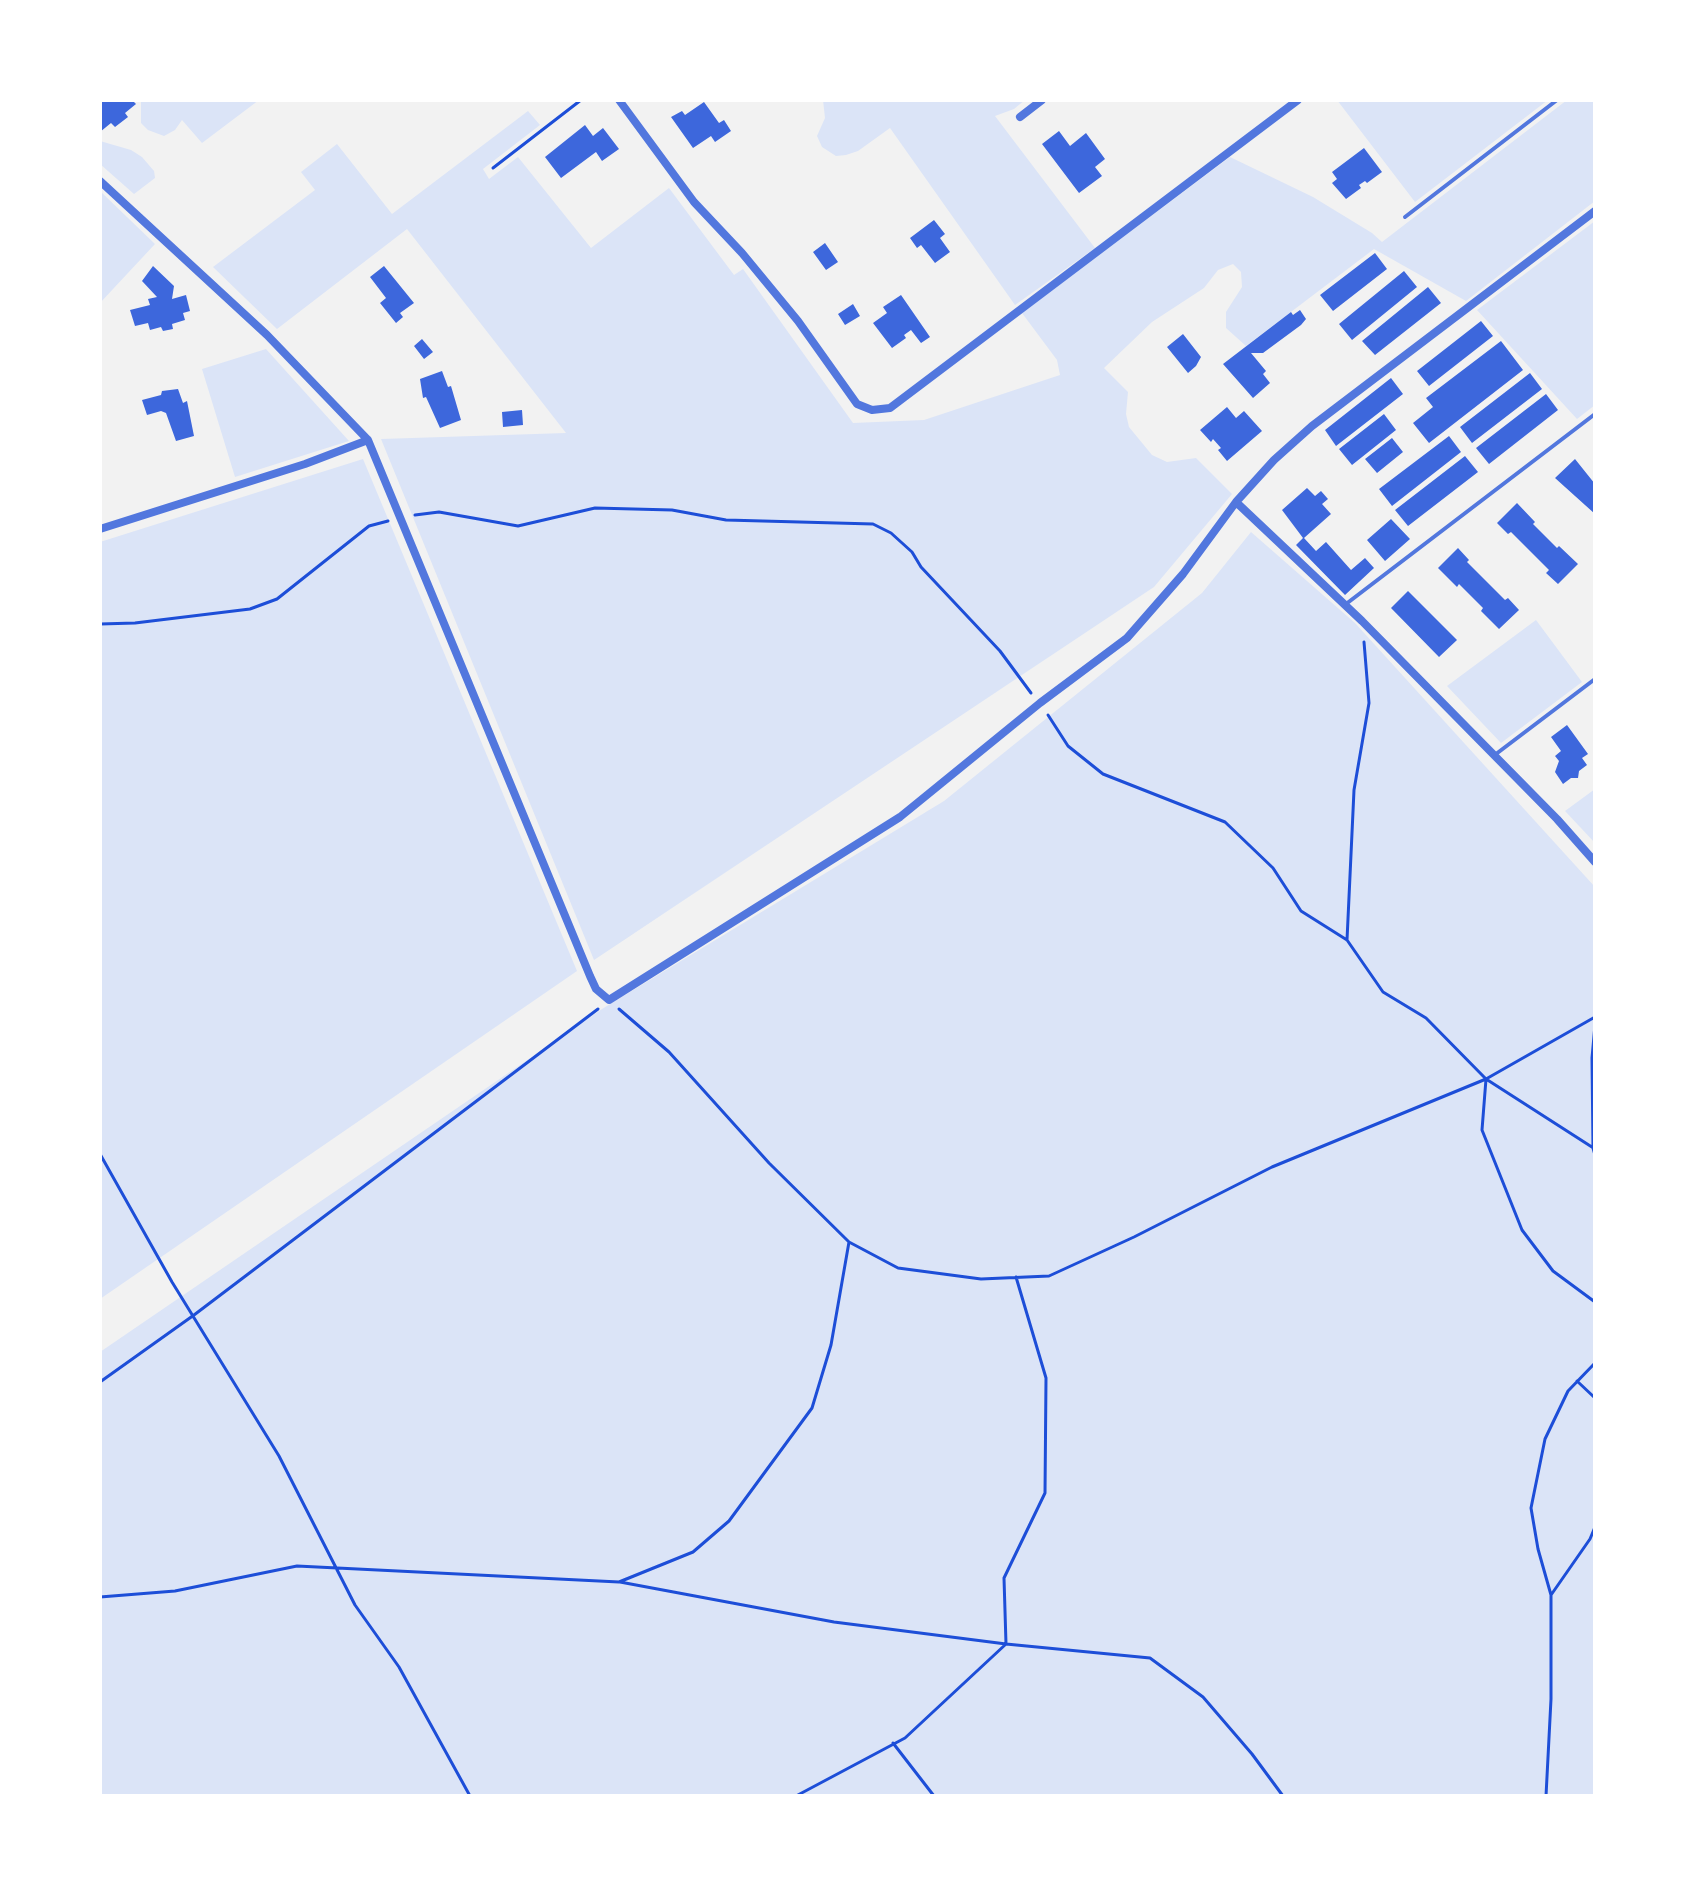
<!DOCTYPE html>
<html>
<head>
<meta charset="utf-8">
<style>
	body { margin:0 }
	#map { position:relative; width:1695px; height:1896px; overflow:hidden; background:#f2f2f2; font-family:"Fira Sans Condensed",sans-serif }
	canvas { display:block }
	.frame { position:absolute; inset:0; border:102px solid #fff; pointer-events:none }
</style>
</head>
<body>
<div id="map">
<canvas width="1695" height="1896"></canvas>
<div class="frame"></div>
</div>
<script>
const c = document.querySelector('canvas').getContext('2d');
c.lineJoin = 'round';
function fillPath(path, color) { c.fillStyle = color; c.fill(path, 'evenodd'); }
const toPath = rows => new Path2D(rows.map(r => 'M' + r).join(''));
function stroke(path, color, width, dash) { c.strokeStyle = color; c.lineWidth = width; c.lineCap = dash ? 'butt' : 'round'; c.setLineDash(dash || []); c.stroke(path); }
fillPath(toPath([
	[141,100,259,100,202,143,182,120,175,130,164,136,148,130,141,123],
	[823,100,1025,100,1014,109,995,116,1095,248,1015,305,890,128,858,151,846,155,836,156,822,147,817,136,825,118],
	[1337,100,1548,100,1415,202],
	[1567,100,1595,100,1595,201,1466,301,1374,249,1246,346,1226,328,1226,312,1242,287,1241,272,1233,264,1218,270,1204,288,1152,322,1104,368,1128,392,1126,414,1129,427,1152,455,1167,462,1196,458,1232,494,1154,587,594,960,381,439,566,433,407,229,277,329,213,267,315,190,301,172,337,144,392,214,528,111,540,125,483,169,489,179,518,157,591,248,669,188,734,275,743,269,853,423,924,420,1060,375,1057,360,1022,313,1230,157,1313,197,1372,233,1382,242],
	[100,141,131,150,142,157,154,171,155,178,134,194,100,164],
	[100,191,155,244,100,303],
	[1595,221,1595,405,1577,419,1477,310],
	[266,349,349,441,235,477,202,369],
	[363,459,577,971,100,1299,100,542],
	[1251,532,1355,623,1595,887,1595,1796,100,1796,100,1352,602,1009,944,801,1202,593],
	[1536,620,1582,682,1501,743,1447,686],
	[1595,789,1595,843,1565,811]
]), '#dbe4f7');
fillPath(toPath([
	[100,100,132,100,136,104,125,113,128,117,115,127,111,123,100,132],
	[704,102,719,123,724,120,731,131,715,142,711,136,693,148,671,117,682,111,685,115],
	[585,125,593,136,603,128,619,149,602,161,596,152,561,178,545,157],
	[1059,131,1070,146,1086,133,1105,159,1095,167,1102,176,1079,193,1042,144],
	[1364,148,1382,172,1367,183,1365,181,1359,185,1361,188,1346,199,1332,183,1337,179,1332,172],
	[934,220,945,234,940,238,950,252,935,263,921,245,917,248,910,238],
	[825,243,838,262,826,270,813,252],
	[1375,253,1387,269,1333,311,1320,295],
	[153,266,174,286,172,299,186,295,190,311,183,313,185,320,172,324,173,329,163,331,161,327,150,330,148,323,135,326,130,310,150,305,148,299,157,297,142,281],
	[384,266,414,303,400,313,403,317,396,323,380,303,386,298,370,277],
	[1404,271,1417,287,1352,340,1339,324],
	[1428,287,1441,303,1375,355,1362,341],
	[901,295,930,337,921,343,911,330,904,335,906,338,892,348,873,323,887,313,883,307],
	[853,304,860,316,845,325,838,314],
	[1300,310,1306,319,1301,325,1263,353,1251,353,1266,371,1263,374,1270,383,1253,398,1223,364,1291,312,1293,315],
	[1481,321,1493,336,1429,386,1417,371],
	[1183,334,1201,357,1196,366,1188,373,1167,347],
	[422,339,433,352,424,359,414,346],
	[1501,341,1523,370,1429,443,1413,423,1433,407,1426,398],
	[442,371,448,387,451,386,461,420,440,428,426,397,423,398,420,379],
	[1530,373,1542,389,1472,443,1460,427],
	[1391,378,1403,394,1336,446,1325,430],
	[178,389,183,403,187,401,194,436,176,441,166,413,161,411,147,415,142,400,161,395,162,391],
	[1546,394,1558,410,1489,464,1476,448],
	[1227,407,1236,418,1244,411,1262,431,1227,461,1218,450,1221,448,1213,439,1211,442,1200,430],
	[522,410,523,425,503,427,502,412],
	[1384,414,1396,430,1352,465,1339,449],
	[1449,436,1461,452,1392,506,1379,489],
	[1392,438,1403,452,1377,473,1365,459],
	[1465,456,1478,472,1408,526,1395,510],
	[1575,459,1595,484,1595,514,1555,478],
	[1307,488,1315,496,1321,491,1328,499,1322,504,1331,514,1304,538,1316,551,1326,542,1351,570,1365,558,1374,568,1345,595,1296,545,1303,538,1282,510],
	[1517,503,1535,522,1533,524,1557,548,1559,546,1578,564,1558,584,1546,573,1549,570,1511,532,1508,534,1497,523],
	[1391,519,1410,539,1385,561,1367,540],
	[1458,548,1469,560,1467,562,1505,600,1508,598,1519,610,1499,629,1481,611,1483,608,1459,584,1457,587,1438,568],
	[1408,591,1457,640,1439,657,1391,608],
	[1567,725,1588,754,1582,758,1587,765,1579,771,1578,778,1571,778,1563,784,1555,772,1559,761,1555,756,1561,751,1551,737]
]), '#3d67dc');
stroke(toPath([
	[493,168,581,100],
	[415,515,439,512,518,526,595,508,672,510,726,520,873,524,891,533,912,552,921,567,1000,651,1031,693],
	[100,624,135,623,250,609,277,599,369,526,388,521],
	[1048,715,1068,746,1103,774,1225,822,1273,868,1301,911,1347,940,1383,992,1426,1018,1486,1079,1595,1149],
	[1347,940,1354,790,1369,703,1364,642],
	[619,1009,669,1052,769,1163,849,1242,898,1268,981,1279,1049,1276,1134,1237,1272,1167,1486,1079,1595,1017],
	[1595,1025,1592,1058,1593,1148,1595,1155],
	[1486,1079,1482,1130,1522,1230,1553,1271,1595,1302],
	[100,1154,172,1282,279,1456,355,1605,399,1667,470,1796],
	[1577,1381,1595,1398],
	[100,1382,194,1315,598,1009],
	[620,1582,834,1622,1006,1644,1150,1658,1203,1697,1252,1754,1283,1796],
	[1551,1595,1590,1539,1595,1527],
	[100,1597,175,1591,297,1566,619,1582,693,1552,729,1521,812,1408,831,1345,849,1242],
	[893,1743,934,1796],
	[796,1796,905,1738,1006,1644,1004,1578,1045,1493,1046,1378,1016,1277],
	[1546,1796,1551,1699,1551,1595,1538,1549,1531,1508,1545,1439,1568,1391,1595,1363]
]), '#1d4ed8', 3);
stroke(toPath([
	[1405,217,1557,100],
	[1346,604,1595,414],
	[1496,754,1595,679]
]), '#5277de', 4);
stroke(toPath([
	[619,100,694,202,742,253,798,321,857,404,872,410,890,408,1298,100],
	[1020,117,1042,100],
	[100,181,267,335,368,440,590,976,596,989,609,1000,900,817,1040,703,1127,638,1183,574,1236,502,1274,460,1312,426,1595,211],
	[1236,502,1362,621,1557,819,1595,862],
	[100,529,305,464,368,440]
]), '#5277de', 8);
</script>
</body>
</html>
